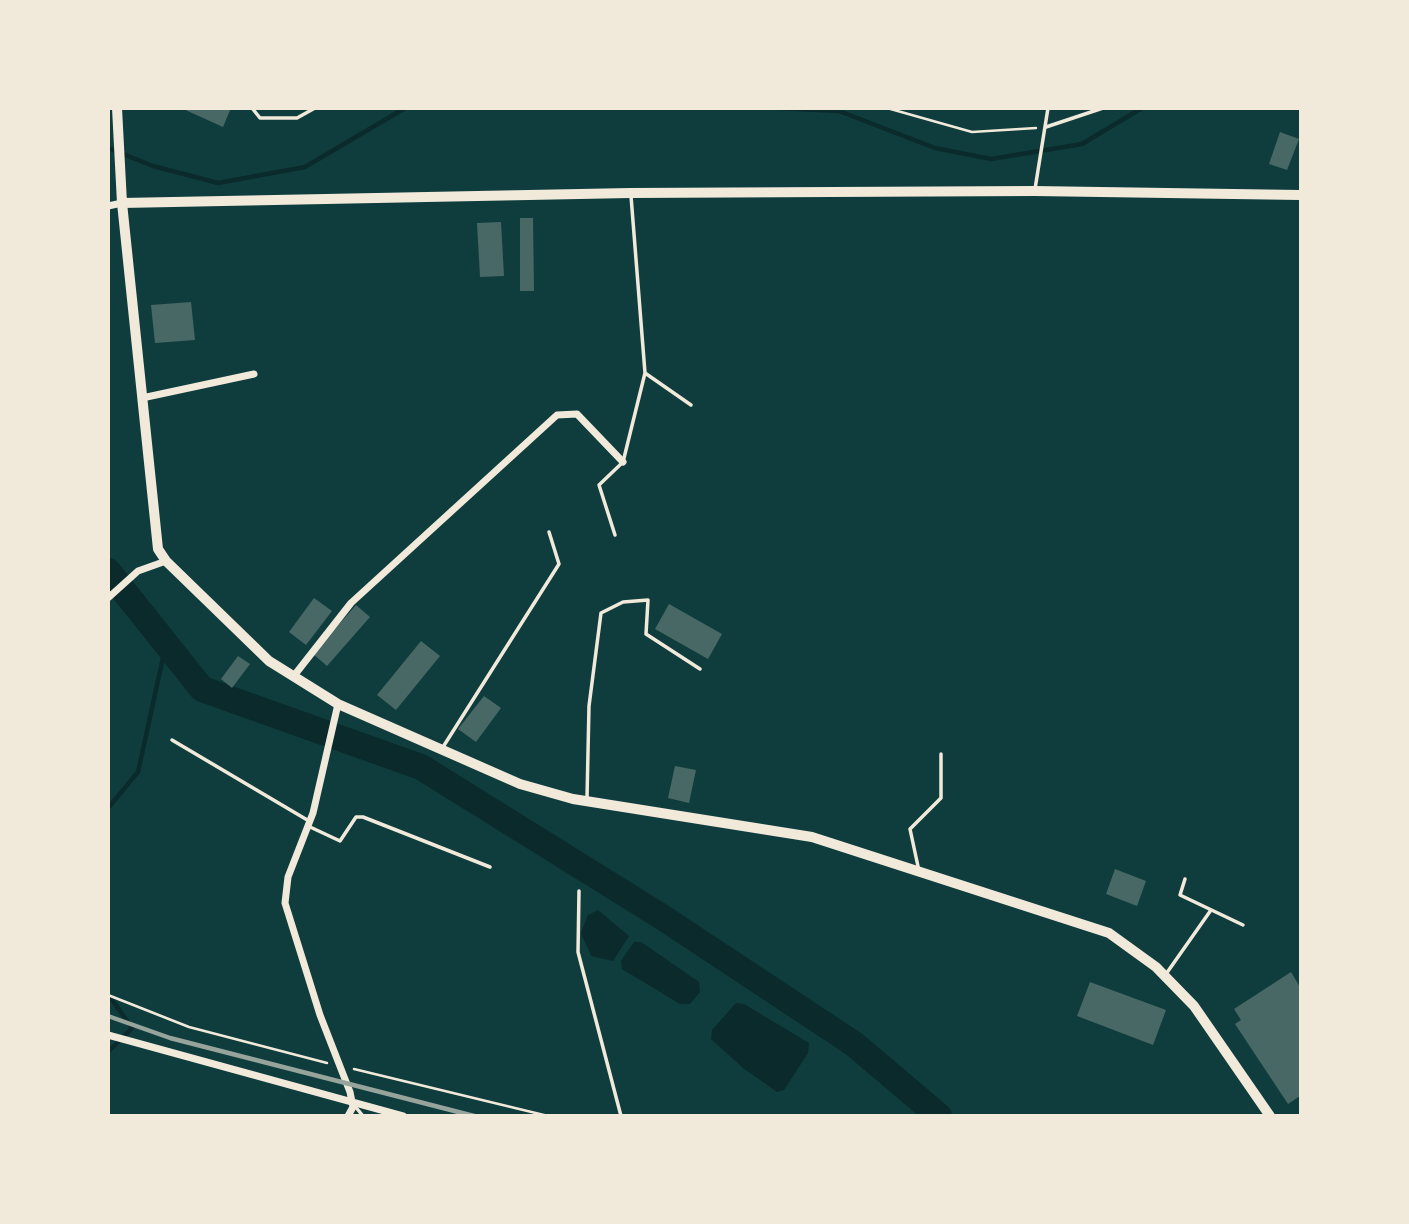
<!DOCTYPE html>
<html>
<head>
<meta charset="utf-8">
<style>
	body { margin:0 }
	#map { position:relative; width:1409px; height:1224px; overflow:hidden; background:#0f3d3e; font-family:Lato,sans-serif }
	canvas { display:block }
	.frame { position:absolute; inset:0; border:110px solid #f1e9da; pointer-events:none }
</style>
</head>
<body>
<div id="map">
<canvas width="1409" height="1224"></canvas>
<div class="frame"></div>
</div>
<script>
const c = document.querySelector('canvas').getContext('2d');
c.lineJoin = 'round';
function fillPath(path, color) { c.fillStyle = color; c.fill(path, 'evenodd'); }
const toPath = rows => new Path2D(rows.map(r => 'M' + r).join(''));
function stroke(path, color, width, dash) { c.strokeStyle = color; c.lineWidth = width; c.lineCap = dash ? 'butt' : 'round'; c.setLineDash(dash || []); c.stroke(path); }
fillPath(toPath([
	[598,910,629,936,613,961,591,956,581,933,588,915],
	[634,942,641,942,699,982,700,992,690,1004,680,1004,622,969,621,961],
	[736,1003,744,1004,809,1043,808,1053,784,1090,777,1092,743,1068,711,1039,712,1030]
]), '#0a2a2b');
stroke(toPath([
	[777,108,839,111,935,148,991,159,1082,144,1142,108],
	[108,148,153,166,218,183,305,167,405,108],
	[108,808,138,772,166,644],
	[108,994,132,1028,108,1052]
]), '#0a2a2b', 4.5);
stroke(toPath([
	[108,571,202,689,421,767,662,917,854,1044,939,1116]
]), '#0a2a2b', 26);
fillPath(toPath([
	[181,108,231,108,223,127],
	[1280,132,1299,139,1287,170,1269,164],
	[520,218,533,218,534,291,520,291],
	[501,222,504,276,480,277,477,223],
	[191,302,195,340,155,343,151,305],
	[314,598,332,611,306,645,289,632],
	[669,604,722,634,708,659,655,629],
	[356,605,370,617,327,666,313,654],
	[421,641,440,656,396,710,377,695],
	[238,656,250,664,232,688,221,679],
	[484,696,501,708,476,742,458,729],
	[675,766,696,770,689,803,668,798],
	[1115,869,1146,881,1137,906,1106,894],
	[1291,972,1300,987,1300,1096,1288,1104,1235,1024,1241,1020,1234,1009],
	[1090,982,1166,1010,1153,1045,1077,1016]
]), '#486865');
stroke(toPath([
	[887,108,972,132,1036,128],
	[108,995,189,1027,327,1063],
	[354,1069,548,1116]
]), '#f1e9da', 2.5);
stroke(toPath([
	[252,108,260,118,297,118,315,108],
	[1046,127,1103,108],
	[1035,189,1048,108],
	[645,373,691,405],
	[615,535,599,485,623,462,645,373,631,196],
	[172,740,309,821],
	[443,747,559,564,549,532],
	[587,798,589,706,601,613,623,602,648,600,646,634,700,669],
	[308,826,340,841,356,817,363,817,490,867],
	[919,871,910,829,941,798,941,754],
	[1185,879,1180,895,1243,925],
	[579,891,578,952,621,1116],
	[1166,974,1211,910],
	[354,1105,363,1116]
]), '#f1e9da', 3.5);
stroke(toPath([
	[108,206,122,203],
	[142,398,254,374],
	[108,598,138,571,166,561],
	[293,677,351,603,557,415,577,414,623,462],
	[338,704,313,813,288,877,285,903,320,1015,350,1092,353,1107,348,1116],
	[108,1035,403,1116]
]), '#f1e9da', 7);
stroke(toPath([
	[122,203,158,549,166,561,269,661,338,704,520,784,573,799,812,837,1109,933,1156,967,1194,1006,1270,1116]
]), '#f1e9da', 10);
stroke(toPath([
	[117,108,122,203,630,193,1034,191,1300,195]
]), '#f1e9da', 10);
stroke(toPath([
	[108,1016,170,1038,474,1116]
]), '#97a49c', 4.5);
</script>
</body>
</html>
